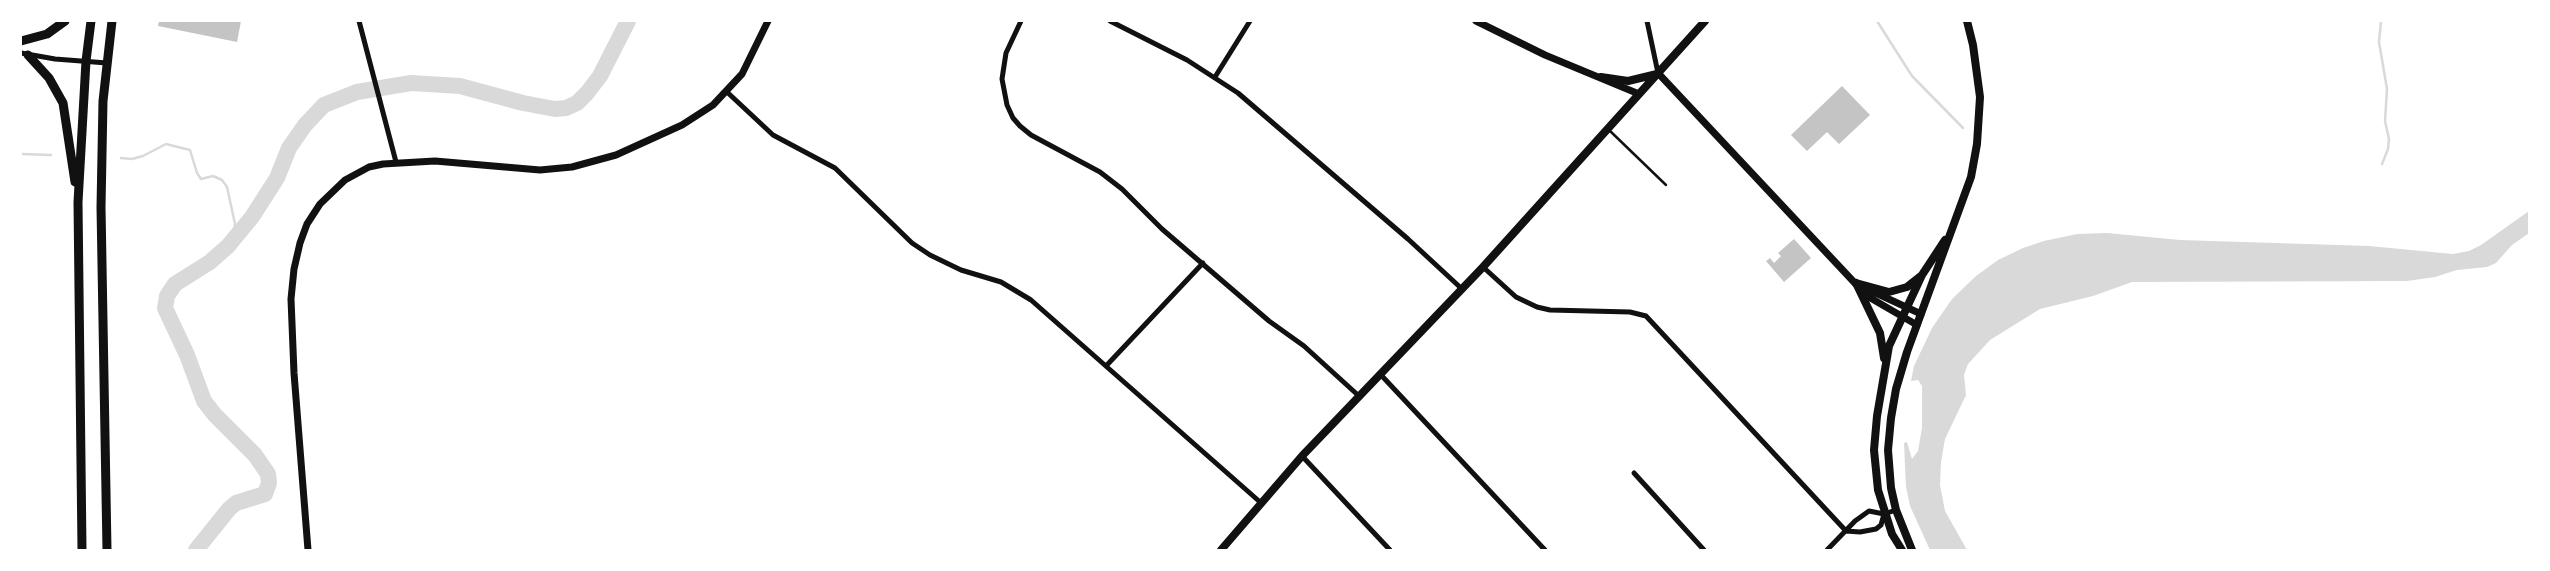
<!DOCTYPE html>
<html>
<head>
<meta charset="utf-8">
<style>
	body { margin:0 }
	#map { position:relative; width:2550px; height:571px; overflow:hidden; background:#fff; font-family:"Varela Round",sans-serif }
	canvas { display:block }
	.frame { position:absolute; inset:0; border:22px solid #fff; pointer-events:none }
</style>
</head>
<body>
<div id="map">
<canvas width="2550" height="571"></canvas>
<div class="frame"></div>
</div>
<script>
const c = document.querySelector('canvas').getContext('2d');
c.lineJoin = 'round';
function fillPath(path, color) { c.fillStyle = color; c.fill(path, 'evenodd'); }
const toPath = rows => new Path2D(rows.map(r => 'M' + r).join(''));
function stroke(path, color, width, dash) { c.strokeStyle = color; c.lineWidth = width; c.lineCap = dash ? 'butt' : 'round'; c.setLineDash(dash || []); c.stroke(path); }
fillPath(toPath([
	[2529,211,2529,233,2512,245,2496,263,2487,267,2457,270,2435,277,2407,281,2132,282,2093,296,2040,309,1990,340,1968,364,1964,375,1966,395,1945,439,1941,462,1940,485,1945,511,1967,550,1930,550,1910,506,1906,487,1904,443,1907,442,1912,459,1918,451,1922,428,1922,386,1918,380,1911,381,1914,366,1932,328,1952,299,1976,276,1998,260,2023,248,2044,241,2077,234,2107,233,2180,240,2369,246,2453,254,2469,251,2481,245]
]), '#d9d9d9');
stroke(toPath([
	[1877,21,1912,76,1963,128],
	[2381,21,2379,42,2387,89,2385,121,2389,139,2388,149,2382,164],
	[21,154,51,155],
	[121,158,132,159,143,156,166,144,190,150,197,173,201,179,213,176,222,180,227,187,235,224,233,239]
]), '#d9d9d9', 2.5);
stroke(toPath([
	[196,550,229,509,236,503,265,494,269,483,268,474,255,455,215,415,204,401,187,355,165,308,167,296,175,284,210,262,228,246,252,217,277,178,289,148,305,125,324,105,357,92,411,83,460,86,523,103,555,109,566,108,577,103,587,93,600,76,628,21]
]), '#d9d9d9', 16);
fillPath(toPath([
	[159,21,241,21,237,42,158,26],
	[1842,86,1870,115,1839,144,1827,132,1807,151,1791,135],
	[1794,239,1811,258,1784,282,1766,261,1770,258,1774,263,1781,256,1778,253]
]), '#c4c4c4');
stroke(toPath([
	[1609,130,1666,185]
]), '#111', 2.5);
stroke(toPath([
	[359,21,396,162],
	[1021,21,1006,53,1002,79,1007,105,1013,118,1020,126,1031,135,1100,172,1122,189,1162,229,1269,321,1304,346,1360,397],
	[1110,21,1187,60,1238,93,1408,239,1462,289],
	[1647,21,1658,73],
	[21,53,55,59,107,63],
	[1215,77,1250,21],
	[727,92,773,135,835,168,912,243,930,255,961,270,1001,282,1031,300,1260,502],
	[1483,267,1516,297,1537,307,1550,310,1630,312,1646,316,1846,531],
	[1106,366,1203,263],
	[1381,375,1545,550],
	[1302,456,1390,550],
	[1634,473,1704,550],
	[1846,531,1860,532,1876,529,1881,525,1884,514],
	[1827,550,1855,521,1869,511,1884,514,1896,510]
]), '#111', 5);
stroke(toPath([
	[1476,21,1545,55,1639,94],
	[1658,73,1867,296,1917,325],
	[1865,288,1921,314],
	[308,550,294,373,291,299,294,269,300,243,307,224,320,204,345,180,369,167,383,164,435,161,540,170,572,167,616,155,682,125,713,105,742,74,768,21]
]), '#111', 7);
stroke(toPath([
	[1601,77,1628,81,1657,74],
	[1856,283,1880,333,1884,358],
	[1856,283,1889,292,1907,287,1921,276],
	[1221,550,1302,456,1483,267,1705,21],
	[1902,550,1892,534,1878,490,1874,450,1877,416,1889,346,1922,275,1945,240],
	[1912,550,1896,510,1891,488,1888,450,1891,418,1896,389,1907,352,1971,177,1977,144,1980,97,1973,45,1967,21]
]), '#111', 8);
stroke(toPath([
	[21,41,47,34,65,21],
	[28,55,49,78,63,103,75,182],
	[82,550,78,202,86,61,91,21],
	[107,550,101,207,103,101,112,21]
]), '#111', 9);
</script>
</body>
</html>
